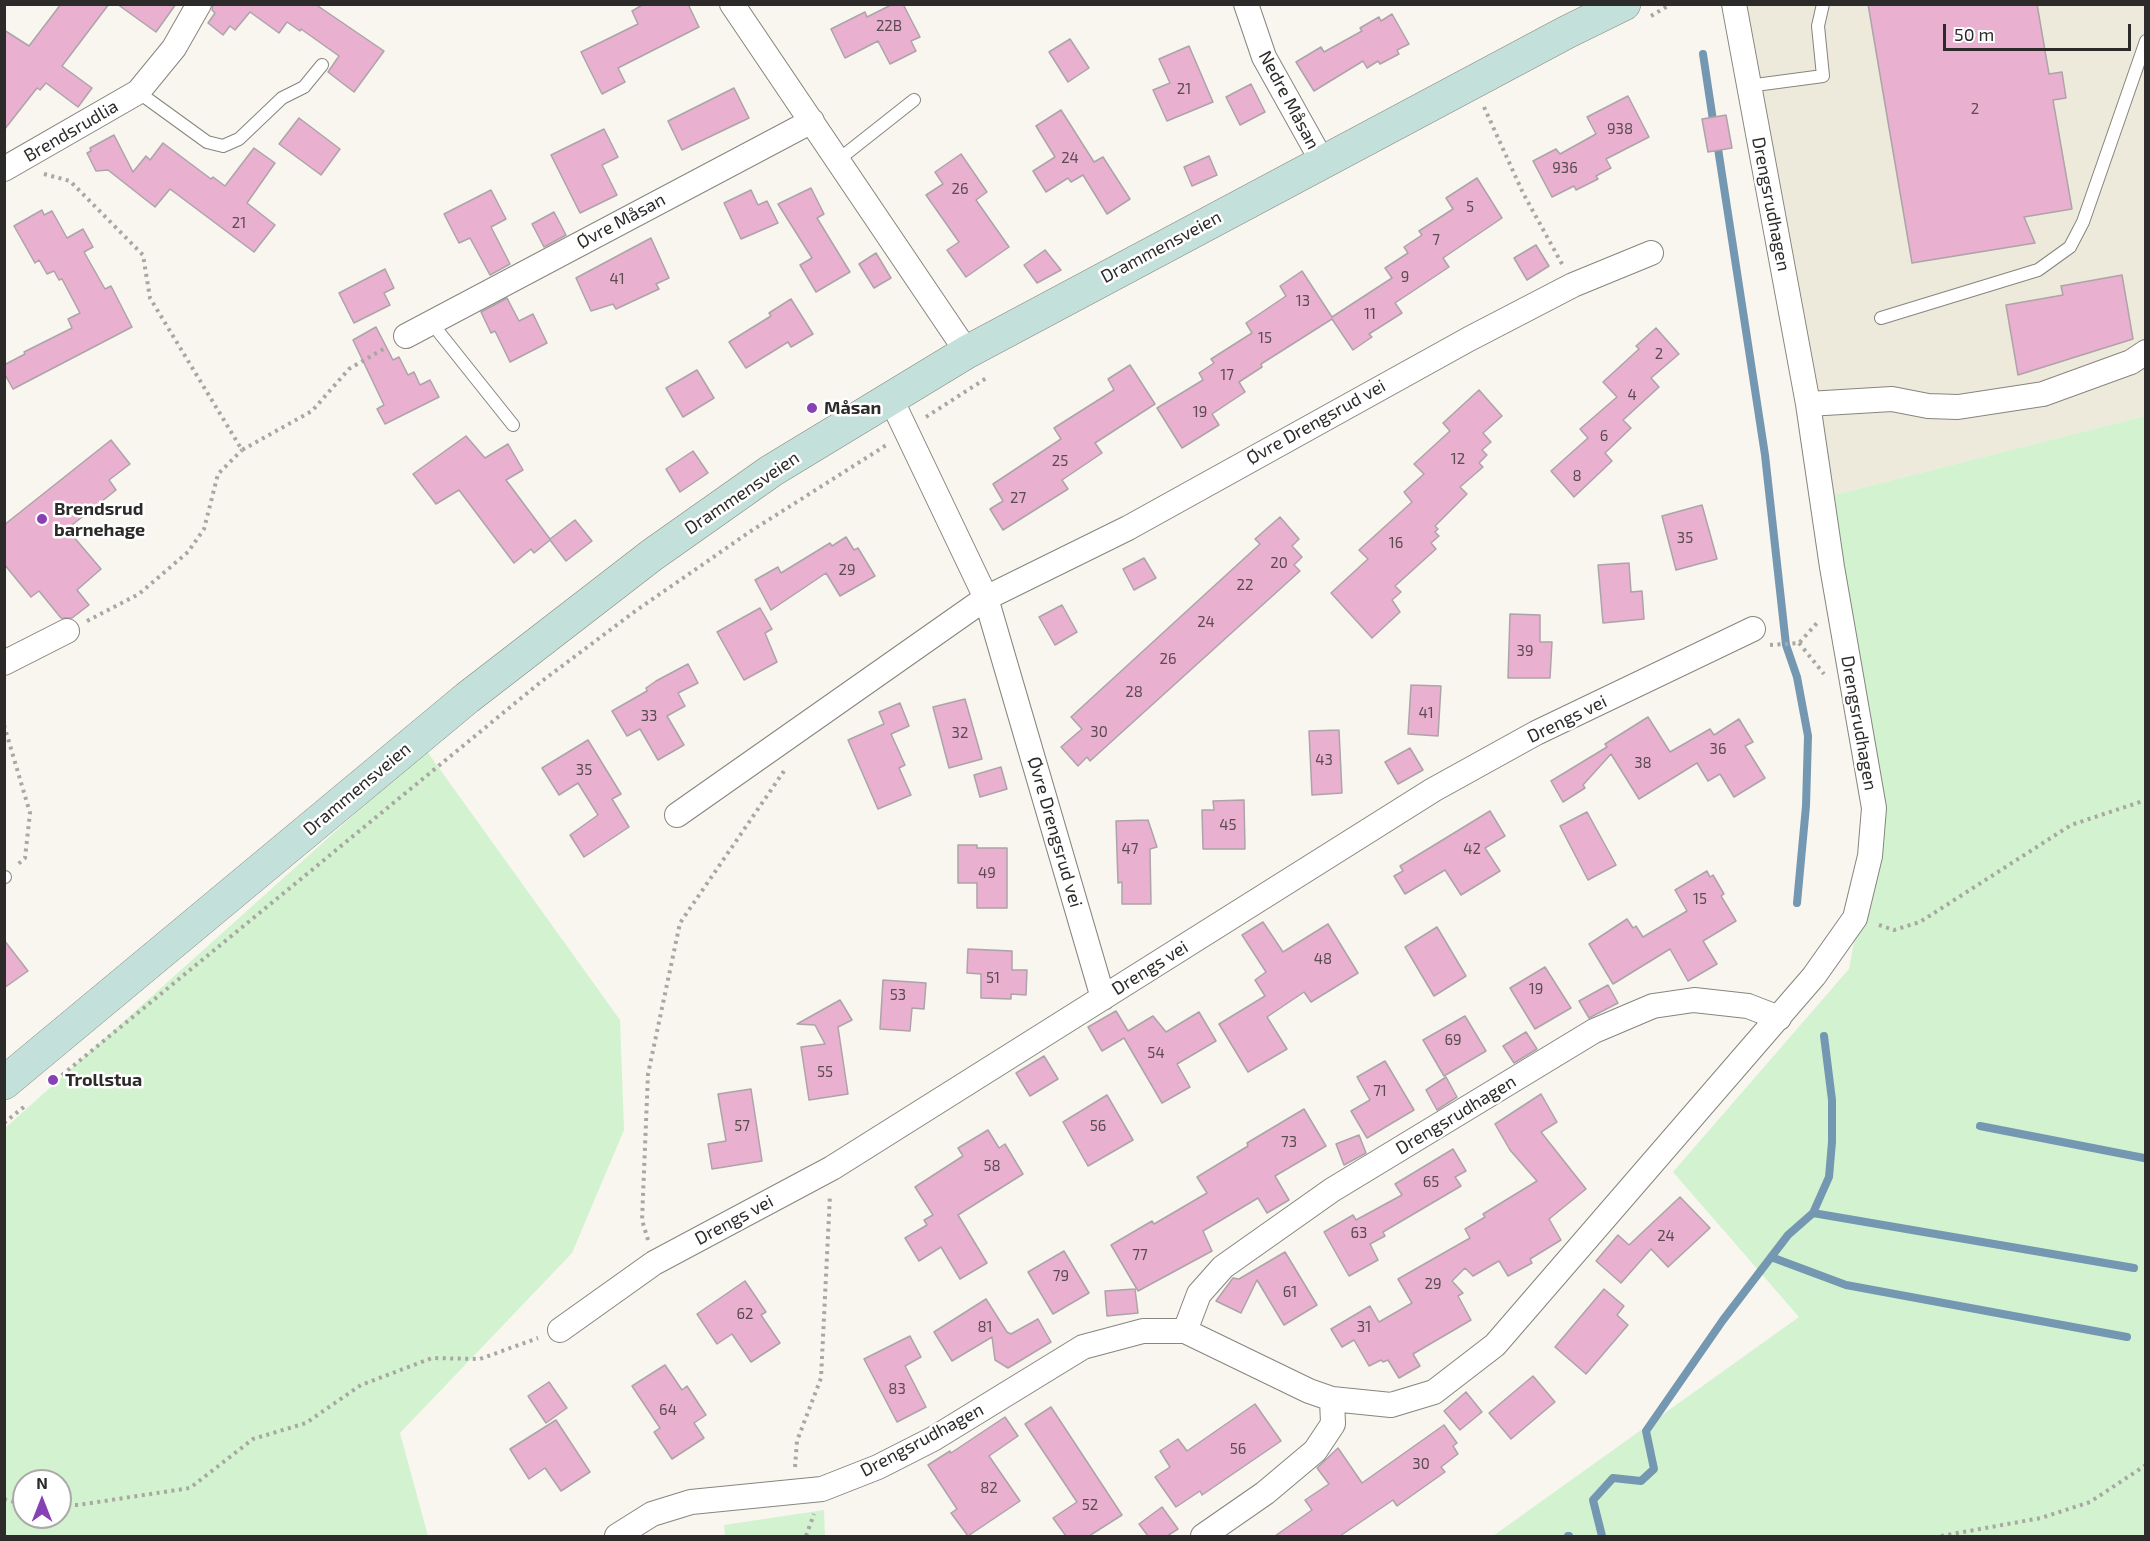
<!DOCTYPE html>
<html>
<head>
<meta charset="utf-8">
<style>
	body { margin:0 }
	#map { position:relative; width:2150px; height:1541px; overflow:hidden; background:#f8f6ef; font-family:"Exo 2",sans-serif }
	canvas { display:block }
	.frame { position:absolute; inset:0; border:6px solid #2c2b29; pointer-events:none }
	.north { position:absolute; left:12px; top:1469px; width:60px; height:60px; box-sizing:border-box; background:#fff; border:2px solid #abaaa9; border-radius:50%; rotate:0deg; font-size:16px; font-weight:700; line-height:24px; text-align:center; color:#2c2b29 }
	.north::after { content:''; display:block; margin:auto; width:21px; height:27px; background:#8841b4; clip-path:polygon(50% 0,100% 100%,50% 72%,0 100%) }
	.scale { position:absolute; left:1943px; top:24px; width:188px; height:27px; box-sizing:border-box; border:3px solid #2c2b29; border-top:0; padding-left:8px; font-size:18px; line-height:21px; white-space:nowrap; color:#2c2b29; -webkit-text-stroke:4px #fff; paint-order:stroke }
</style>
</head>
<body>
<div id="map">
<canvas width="2150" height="1541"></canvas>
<div class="frame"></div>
<div class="north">N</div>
<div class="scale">50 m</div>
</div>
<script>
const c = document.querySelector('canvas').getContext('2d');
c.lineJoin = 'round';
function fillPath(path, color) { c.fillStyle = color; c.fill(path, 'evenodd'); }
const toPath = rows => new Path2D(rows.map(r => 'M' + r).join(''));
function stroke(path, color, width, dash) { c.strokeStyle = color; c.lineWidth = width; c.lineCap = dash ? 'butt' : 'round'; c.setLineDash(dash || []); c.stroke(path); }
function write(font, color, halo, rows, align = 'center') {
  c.font = font + ' "Exo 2",sans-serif'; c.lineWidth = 5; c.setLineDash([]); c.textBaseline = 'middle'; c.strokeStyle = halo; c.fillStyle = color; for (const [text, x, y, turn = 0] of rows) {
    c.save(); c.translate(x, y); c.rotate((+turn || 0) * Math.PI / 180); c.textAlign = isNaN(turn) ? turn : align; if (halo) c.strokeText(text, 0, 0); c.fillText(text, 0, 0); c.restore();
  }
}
fillPath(toPath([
	[1734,5,2145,5,2145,416,1830,496]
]), '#edeadb');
fillPath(toPath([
	[2145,416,2145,1536,1493,1536,1799,1317,1673,1172,1849,969,1880,802,1830,496],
	[426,750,620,1020,624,1130,572,1253,400,1433,428,1536,5,1536,4,1129],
	[24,1481,60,1481,60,1517,24,1517],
	[824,1510,825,1536,725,1536,724,1525]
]), '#d2f2d0');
stroke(toPath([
	[1703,54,1714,127],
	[1717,142,1765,455,1786,645,1797,677,1808,736,1806,806,1797,903],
	[1980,1126,2144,1158],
	[1813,1213,2134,1268],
	[1771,1257,1846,1285,2127,1337],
	[1568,1536,1569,1536],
	[1602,1536,1593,1500,1613,1478,1641,1481,1654,1469,1646,1431,1723,1320,1788,1235,1813,1213,1829,1177,1832,1142,1832,1100,1824,1036]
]), '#7497b2', 8);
const building = toPath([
	[61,4,109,4,62,66,92,88,78,107,46,83,40,90,37,88,4,130,4,30,29,46,61,4],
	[117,4,176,4,156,32,117,4],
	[213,4,315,4,384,51,354,92,328,72,339,56,301,29,300,31,287,22,279,33,250,12,235,30,230,26,223,35,208,23,215,13,212,10,213,4],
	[644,4,688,4,699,27,618,68,625,82,602,94,581,52,638,24,632,11,644,4],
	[893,4,903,4,920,37,911,41,916,51,890,64,878,41,845,58,831,29,865,12,867,17,893,4],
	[1868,4,2037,4,2049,74,2062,72,2066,98,2053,100,2072,209,2024,217,2035,243,1912,263,1868,4],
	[1392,14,1409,44,1397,50,1399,54,1380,64,1378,61,1367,68,1363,61,1314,91,1296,62,1321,47,1324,52,1362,31,1360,28,1379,17,1381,21,1392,14],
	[1070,39,1089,68,1068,82,1049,52,1070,39],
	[1189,46,1213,102,1167,121,1153,90,1170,83,1159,59,1189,46],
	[1251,84,1265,112,1240,125,1226,97,1251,84],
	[734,88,749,118,682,150,668,121,734,88],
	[1628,96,1649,137,1606,159,1611,168,1596,176,1598,179,1576,190,1574,186,1552,197,1533,161,1556,149,1560,154,1596,134,1587,117,1628,96],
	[1061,110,1094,162,1103,157,1130,199,1107,214,1083,175,1071,182,1068,178,1046,192,1033,171,1055,157,1036,126,1061,110],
	[1726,115,1732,148,1708,152,1702,119,1726,115],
	[299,118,340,149,321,175,279,144,299,118],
	[604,129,618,157,602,165,617,195,580,213,551,155,604,129],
	[114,135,133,172,146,156,150,160,163,143,211,179,213,177,225,186,254,148,275,163,247,203,275,225,254,252,170,189,155,207,108,170,96,171,87,153,91,151,90,148,114,135],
	[961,154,987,192,976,200,1009,247,966,277,947,250,959,242,926,195,943,184,935,172,961,154],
	[1209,156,1217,175,1192,186,1184,167,1209,156],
	[1477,178,1502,218,1443,258,1449,267,1395,303,1402,313,1369,334,1372,337,1353,350,1332,319,1261,364,1262,367,1239,382,1245,392,1212,414,1219,425,1182,448,1157,408,1203,380,1199,373,1214,363,1211,359,1252,333,1246,323,1286,296,1280,286,1302,271,1332,317,1392,278,1385,268,1408,253,1404,247,1422,235,1419,231,1453,209,1446,198,1477,178],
	[811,188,824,214,817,218,850,272,816,292,800,265,812,258,778,204,811,188],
	[491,190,506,219,491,227,510,264,490,275,470,238,459,243,444,214,491,190],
	[751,190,758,205,767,201,778,223,741,239,724,203,751,190],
	[42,210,44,215,52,211,67,238,83,229,93,247,84,252,105,289,111,286,132,327,13,389,4,373,4,365,25,354,24,352,72,328,68,319,80,313,62,279,59,280,54,271,47,274,39,260,35,263,14,226,42,210],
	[554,212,566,235,544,247,532,224,554,212],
	[651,238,669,278,656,284,659,289,616,309,613,304,591,311,576,278,651,238],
	[1536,245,1549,266,1527,280,1514,258,1536,245],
	[1045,250,1061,270,1037,283,1024,265,1045,250],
	[876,253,891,278,874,288,859,264,876,253],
	[385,269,394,288,384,293,390,305,354,323,339,293,385,269],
	[2122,275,2133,339,2018,375,2006,305,2063,295,2061,286,2122,275],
	[507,298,519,321,533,314,547,343,510,362,495,331,491,333,481,312,507,298],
	[791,299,813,334,791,347,788,342,746,368,729,342,771,316,769,313,791,299],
	[376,327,393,360,399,357,408,375,414,372,420,385,430,380,439,397,385,424,377,409,384,405,353,340,376,327],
	[1656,328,1679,354,1651,378,1659,387,1623,420,1631,428,1605,453,1612,461,1574,497,1551,471,1588,438,1580,429,1617,397,1603,382,1639,349,1636,346,1656,328],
	[1130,365,1155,404,1095,443,1102,453,1062,480,1068,489,1003,530,990,509,1003,501,993,484,1061,439,1054,428,1114,390,1108,379,1130,365],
	[697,370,714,398,683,417,666,388,697,370],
	[1479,390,1502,416,1483,433,1491,442,1482,450,1487,455,1479,463,1483,467,1460,487,1467,494,1435,526,1438,529,1435,532,1439,536,1431,543,1436,549,1395,586,1401,592,1392,600,1400,612,1372,638,1331,593,1368,559,1359,550,1412,502,1404,492,1424,474,1414,464,1450,431,1443,423,1479,390],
	[466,436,485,458,508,444,523,470,506,480,550,539,575,520,592,541,566,561,550,540,534,553,531,549,514,563,459,490,436,504,413,474,466,436],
	[111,440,130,464,109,480,116,490,67,529,101,569,77,590,89,605,72,618,61,618,39,591,31,597,4,564,4,525,111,440],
	[693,451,708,473,680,492,666,469,693,451],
	[1702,505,1717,559,1676,570,1662,516,1702,505],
	[1280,517,1299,539,1292,546,1302,557,1294,565,1300,571,1090,761,1087,757,1078,766,1061,747,1082,729,1071,717,1260,544,1255,539,1280,517],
	[846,537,854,550,858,548,875,576,840,596,826,573,771,610,755,580,778,567,781,573,830,543,832,546,846,537],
	[1144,558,1156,578,1134,590,1123,569,1144,558],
	[1629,563,1631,592,1642,591,1644,619,1603,623,1598,565,1629,563],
	[1062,605,1077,632,1055,645,1039,617,1062,605],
	[760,608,772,629,765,633,777,662,744,680,717,632,760,608],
	[1510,614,1540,615,1540,642,1552,642,1550,678,1508,678,1510,614],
	[688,664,698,683,678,693,685,706,667,716,684,745,658,760,640,729,627,736,612,711,647,691,646,688,656,681,688,664],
	[1411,685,1441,686,1438,736,1408,734,1411,685],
	[965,699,982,759,949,768,933,707,965,699],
	[900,703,909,726,891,734,905,765,899,768,911,795,878,809,848,740,884,724,879,712,900,703],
	[1648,717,1670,752,1710,729,1714,735,1739,719,1753,742,1745,746,1765,778,1734,797,1720,774,1708,781,1697,763,1639,799,1611,754,1583,785,1585,788,1563,802,1551,781,1607,747,1605,744,1648,717],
	[1339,730,1342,793,1312,795,1309,731,1339,730],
	[588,740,621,794,612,799,629,827,584,857,570,835,598,815,578,783,559,795,542,768,588,740],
	[1410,748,1423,770,1398,784,1385,762,1410,748],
	[1001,767,1007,789,980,797,974,775,1001,767],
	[1244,800,1245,849,1203,849,1202,810,1214,810,1213,801,1244,800],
	[1490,811,1505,836,1485,848,1500,871,1461,895,1445,870,1405,894,1394,876,1403,871,1400,866,1490,811],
	[1587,812,1616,865,1588,880,1560,826,1587,812],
	[1148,820,1157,847,1150,849,1151,904,1122,904,1122,882,1118,883,1116,821,1148,820],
	[958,845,977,845,977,848,1007,848,1007,908,977,908,977,883,958,883,958,845],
	[1707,871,1710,877,1713,875,1724,894,1721,896,1736,921,1703,941,1717,964,1688,981,1670,949,1613,984,1589,944,1627,919,1633,928,1636,926,1643,937,1687,911,1675,890,1707,871],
	[1263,922,1283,952,1328,924,1358,973,1311,1002,1304,992,1267,1017,1287,1049,1248,1072,1219,1024,1265,996,1255,980,1266,972,1242,935,1263,922],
	[1437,927,1466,976,1434,996,1405,947,1437,927],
	[4,940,28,971,4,988,4,940],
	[968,949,1012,951,1012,970,1027,970,1026,995,1011,994,1011,999,981,998,981,974,967,973,968,949],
	[1545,967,1571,1008,1535,1029,1510,988,1545,967],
	[883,980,926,983,924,1009,912,1008,910,1031,880,1029,883,980],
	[1608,985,1618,1003,1589,1018,1579,1001,1608,985],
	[840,1000,852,1020,838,1027,848,1094,809,1100,801,1047,825,1044,815,1025,797,1024,840,1000],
	[1116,1011,1128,1031,1153,1016,1166,1032,1199,1012,1216,1041,1177,1064,1190,1087,1162,1103,1124,1038,1102,1051,1088,1027,1116,1011],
	[1465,1016,1486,1051,1444,1076,1423,1040,1465,1016],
	[1526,1032,1537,1049,1514,1063,1503,1046,1526,1032],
	[1044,1056,1058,1079,1030,1096,1016,1073,1044,1056],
	[1385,1061,1414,1110,1367,1138,1351,1111,1370,1100,1357,1077,1385,1061],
	[1446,1077,1457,1097,1437,1110,1426,1090,1446,1077],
	[751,1089,762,1161,712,1169,708,1144,726,1141,718,1094,751,1089],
	[1541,1094,1557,1122,1541,1132,1586,1189,1549,1219,1561,1240,1530,1259,1532,1263,1508,1276,1499,1261,1473,1276,1465,1268,1452,1281,1463,1293,1458,1296,1471,1320,1413,1354,1420,1366,1399,1378,1388,1360,1383,1362,1381,1360,1369,1366,1354,1340,1342,1347,1331,1329,1370,1306,1379,1322,1412,1303,1398,1279,1470,1238,1465,1229,1485,1217,1483,1214,1537,1181,1510,1150,1495,1124,1541,1094],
	[1107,1095,1133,1140,1088,1166,1063,1122,1107,1095],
	[1304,1109,1326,1146,1275,1176,1289,1200,1267,1213,1258,1198,1203,1231,1212,1251,1138,1291,1111,1245,1152,1221,1154,1224,1207,1193,1197,1177,1248,1146,1247,1143,1304,1109],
	[988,1130,999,1148,1005,1144,1023,1174,958,1215,987,1263,960,1279,941,1247,919,1261,905,1238,927,1225,924,1220,933,1215,915,1187,963,1156,958,1148,988,1130],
	[1359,1135,1366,1153,1344,1165,1336,1144,1359,1135],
	[1453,1149,1466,1171,1455,1177,1461,1186,1383,1232,1385,1236,1370,1244,1378,1260,1349,1276,1324,1232,1353,1215,1356,1220,1402,1195,1395,1184,1453,1149],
	[1680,1197,1710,1228,1668,1267,1651,1249,1621,1283,1596,1261,1618,1235,1629,1245,1680,1197],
	[1064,1251,1089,1293,1053,1314,1028,1272,1064,1251],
	[1285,1252,1317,1305,1284,1325,1257,1280,1241,1313,1216,1301,1233,1278,1239,1279,1285,1252],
	[745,1281,766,1312,761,1315,780,1343,751,1362,732,1334,717,1344,697,1314,745,1281],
	[1135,1289,1138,1313,1107,1316,1105,1291,1135,1289],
	[1604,1289,1624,1306,1617,1315,1628,1325,1586,1374,1555,1347,1604,1289],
	[986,1299,1007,1332,1011,1334,1038,1319,1051,1342,1008,1368,995,1360,992,1337,952,1361,934,1332,986,1299],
	[910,1336,921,1357,905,1366,926,1407,897,1422,864,1359,910,1336],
	[665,1365,682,1390,687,1386,706,1415,694,1423,704,1438,672,1459,654,1432,660,1428,632,1386,665,1365],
	[1533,1376,1555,1402,1511,1439,1489,1413,1533,1376],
	[549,1382,567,1408,546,1423,528,1396,549,1382],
	[1466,1392,1482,1412,1460,1430,1444,1411,1466,1392],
	[1255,1404,1281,1441,1202,1495,1200,1491,1176,1507,1155,1477,1170,1467,1160,1451,1178,1439,1187,1451,1255,1404],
	[1051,1407,1122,1515,1089,1536,1066,1536,1053,1518,1077,1502,1025,1424,1051,1407],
	[1005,1417,1018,1436,989,1456,1020,1501,968,1536,951,1513,957,1509,928,1465,950,1451,951,1453,1005,1417],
	[556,1420,590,1472,561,1491,545,1468,529,1479,510,1449,556,1420],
	[1444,1425,1457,1443,1453,1446,1458,1454,1441,1467,1445,1472,1397,1506,1393,1500,1340,1536,1275,1536,1312,1510,1305,1500,1329,1484,1317,1468,1338,1448,1362,1483,1444,1425],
	[1162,1507,1178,1529,1167,1536,1148,1536,1139,1524,1162,1507]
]);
fillPath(building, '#e9b0cf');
stroke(building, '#aca4a8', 1.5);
const service = toPath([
	[1748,86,1823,76,1818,26,1823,4],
	[138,92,207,142,223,146,239,139,282,98,304,87,322,65],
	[838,160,914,100],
	[1881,318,2038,270,2070,247,2083,222,2146,41],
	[430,321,513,425],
	[4,877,5,877]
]);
const minor = toPath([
	[732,4,967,352],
	[1246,4,1264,57,1322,161],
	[4,169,138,92,174,48,199,4],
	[406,336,812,121],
	[890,397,986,598,1103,998],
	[1808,404,1892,399,1928,406,1958,407,2043,394,2131,362,2146,352],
	[4,663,67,631],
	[677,815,986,598,1128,528,1469,339,1573,285,1651,253],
	[560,1330,654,1263,832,1168,1433,790,1536,733,1753,629],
	[1185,1331,1199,1294,1223,1267,1332,1190,1594,1031,1653,1006,1694,1000,1748,1006,1779,1018],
	[617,1536,652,1514,691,1502,822,1489,878,1467,933,1439,1083,1347,1143,1331,1185,1331,1309,1391,1332,1399,1391,1405,1434,1392,1495,1345,1814,976,1855,918,1870,856,1874,808,1832,567,1808,404,1734,4],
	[1203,1536,1265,1493,1315,1451,1333,1424,1332,1399]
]);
const secondary = toPath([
	[4,1083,467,698,652,555,771,471,967,352,1567,32,1624,4]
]);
stroke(service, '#86857e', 14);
stroke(minor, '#86857e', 26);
stroke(secondary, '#86857e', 34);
stroke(toPath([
	[1651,16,1671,4],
	[1484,107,1523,193,1562,264],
	[44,174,70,181,143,255,150,298,242,450,312,411,349,369,385,348],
	[926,417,988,377],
	[87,621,139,594,188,552,204,529,218,474,242,450],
	[1799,643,1824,674],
	[1770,645,1799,643,1817,623],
	[4,725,30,813,25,858,16,866],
	[1879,925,1894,930,1920,922,2071,825,2146,800],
	[56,1080,542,681,634,612,751,531,888,444],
	[4,1123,25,1106],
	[648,1240,642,1220,648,1074,680,923,784,771],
	[795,1467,797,1441,821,1378,830,1195],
	[4,1499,24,1505],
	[60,1505,78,1505,190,1488,253,1439,306,1423,361,1385,432,1358,480,1359,538,1338],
	[806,1536,814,1514],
	[1941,1536,2041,1518,2090,1502,2146,1465]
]), '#a8a7a2', 4, [3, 4.5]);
stroke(service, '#fff', 12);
stroke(minor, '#fff', 24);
stroke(secondary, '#c3e1da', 33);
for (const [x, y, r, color] of [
	[812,408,6,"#8841b4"],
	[42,519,6,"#8841b4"],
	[53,1080,6,"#8841b4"]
]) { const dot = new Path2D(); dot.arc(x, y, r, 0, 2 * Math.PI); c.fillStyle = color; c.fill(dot); stroke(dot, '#fff', 2); }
write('15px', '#5b4c52', null, [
	["22B",889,26],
	["21",1184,89],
	["2",1975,109],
	["938",1620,129],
	["24",1070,158],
	["936",1565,168],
	["26",960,189],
	["5",1470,207],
	["21",239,223],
	["7",1436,240],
	["9",1405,277],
	["41",617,279],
	["13",1303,301],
	["11",1370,314],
	["15",1265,338],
	["2",1659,354],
	["17",1227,375],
	["4",1632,395],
	["19",1200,412],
	["6",1604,436],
	["12",1458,459],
	["25",1060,461],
	["8",1577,476],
	["27",1018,498],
	["35",1685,538],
	["16",1396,543],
	["20",1279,563],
	["29",847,570],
	["22",1245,585],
	["24",1206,622],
	["39",1525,651],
	["26",1168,659],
	["28",1134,692],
	["41",1426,713],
	["33",649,716],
	["30",1099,732],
	["32",960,733],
	["36",1718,749],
	["43",1324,760],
	["38",1643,763],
	["35",584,770],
	["45",1228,825],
	["47",1130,849],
	["42",1472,849],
	["49",987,873],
	["15",1700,899],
	["48",1323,959],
	["51",993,978],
	["19",1536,989],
	["53",898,995],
	["69",1453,1040],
	["54",1156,1053],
	["55",825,1072],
	["71",1380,1091],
	["57",742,1126],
	["56",1098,1126],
	["73",1289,1142],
	["58",992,1166],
	["65",1431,1182],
	["63",1359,1233],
	["24",1666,1236],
	["77",1140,1255],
	["79",1061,1276],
	["29",1433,1284],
	["61",1290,1292],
	["62",745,1314],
	["81",985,1327],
	["31",1364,1327],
	["83",897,1389],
	["64",668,1410],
	["56",1238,1449],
	["30",1421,1464],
	["82",989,1488],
	["52",1090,1505]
]);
write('18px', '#2c2b29', '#fff', [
	["Nedre Måsan",1289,100,62],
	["Brendsrudlia",71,131,-30],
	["Drengsrudhagen",1771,204,79],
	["Øvre Måsan",621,221,-28],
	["Drammensveien",1161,247,-28],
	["Øvre Drengsrud vei",1316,422,-29],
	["Drammensveien",742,493,-34],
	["Drengs vei",1567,719,-26],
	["Drengsrudhagen",1859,723,80],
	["Drammensveien",357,789,-40],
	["Øvre Drengsrud vei",1055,832,74],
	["Drengs vei",1150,968,-32],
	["Drengsrudhagen",1456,1115,-31],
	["Drengs vei",734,1220,-28],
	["Drengsrudhagen",922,1440,-28]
]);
write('bold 18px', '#2c2b29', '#fff', [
	["Måsan",824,408],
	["Brendsrud",54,509],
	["barnehage",54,530],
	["Trollstua",65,1080]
], 'left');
</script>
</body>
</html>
